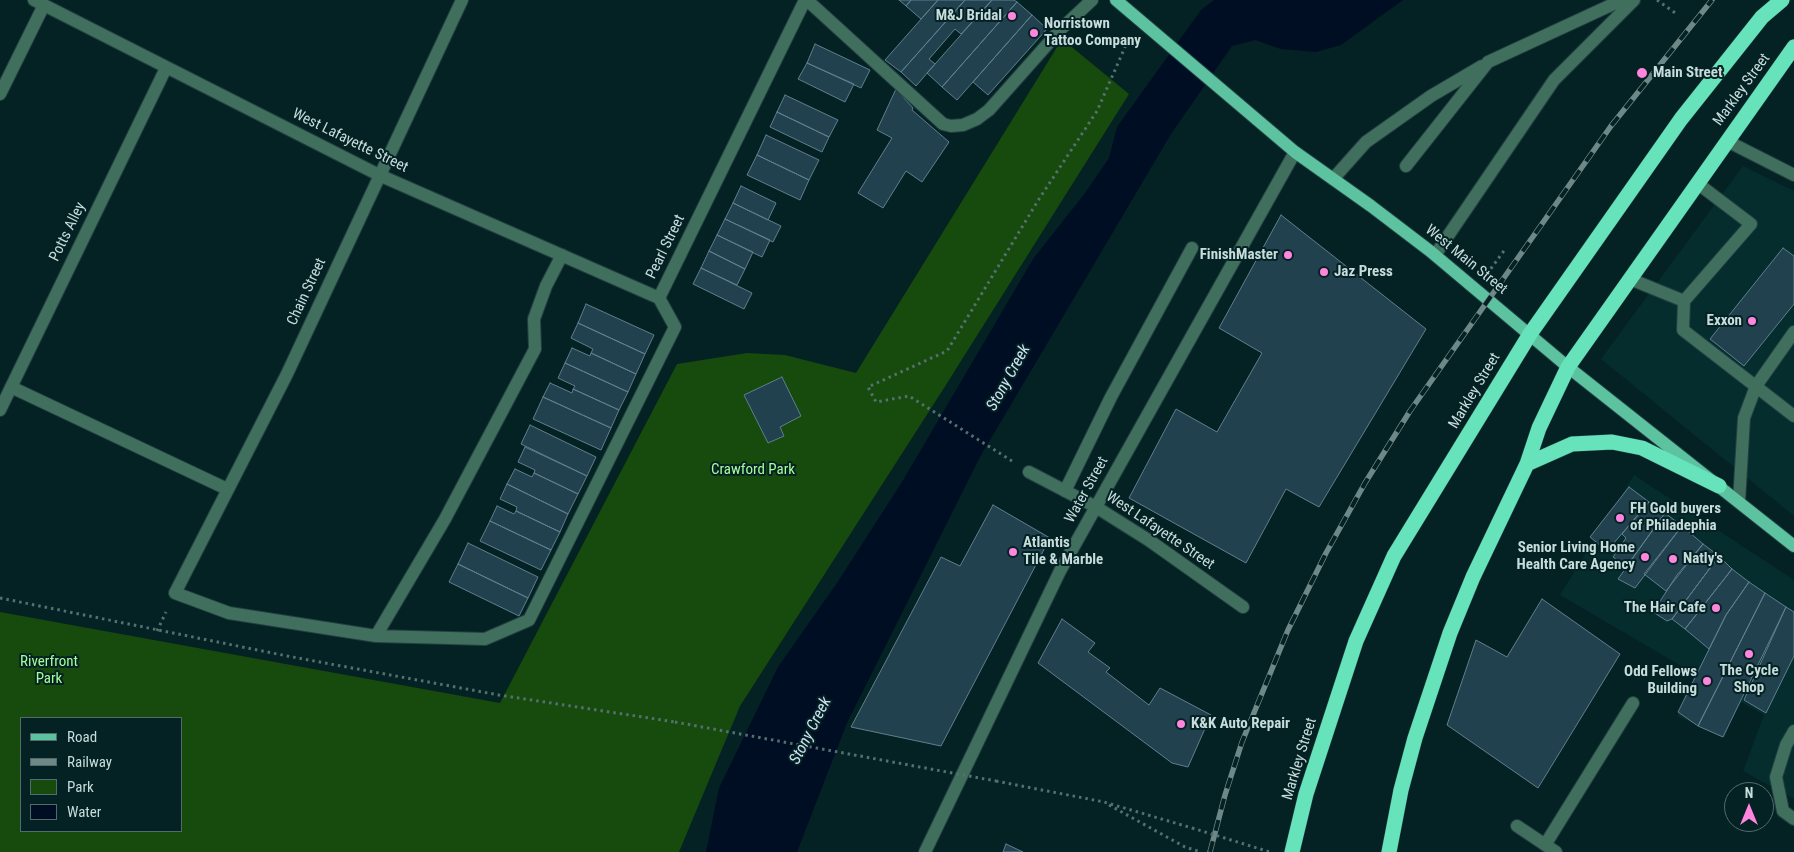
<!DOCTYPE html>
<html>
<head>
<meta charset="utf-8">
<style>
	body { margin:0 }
	#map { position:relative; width:1794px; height:852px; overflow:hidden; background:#042223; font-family:"Roboto Condensed",sans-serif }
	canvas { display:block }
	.legend { position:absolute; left:20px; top:717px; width:162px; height:115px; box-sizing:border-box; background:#042223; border:1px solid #526c6d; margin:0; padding:6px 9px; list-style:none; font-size:15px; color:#c7dcdc }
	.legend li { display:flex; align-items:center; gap:10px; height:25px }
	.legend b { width:25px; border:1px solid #526c6d }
	.north { position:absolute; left:1724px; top:782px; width:50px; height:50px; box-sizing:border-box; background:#042223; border:1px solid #526c6d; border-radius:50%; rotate:0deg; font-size:14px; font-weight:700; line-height:20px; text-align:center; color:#c7dcdc }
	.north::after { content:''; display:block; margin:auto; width:18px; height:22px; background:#ff85df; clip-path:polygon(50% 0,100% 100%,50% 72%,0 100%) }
</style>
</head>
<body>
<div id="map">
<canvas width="1794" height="852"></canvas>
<ul class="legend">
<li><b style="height:6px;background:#5cc2a0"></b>Road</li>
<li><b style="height:6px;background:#6e8787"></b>Railway</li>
<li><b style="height:14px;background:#174a0d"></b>Park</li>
<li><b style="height:14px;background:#000e23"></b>Water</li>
</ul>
<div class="north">N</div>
</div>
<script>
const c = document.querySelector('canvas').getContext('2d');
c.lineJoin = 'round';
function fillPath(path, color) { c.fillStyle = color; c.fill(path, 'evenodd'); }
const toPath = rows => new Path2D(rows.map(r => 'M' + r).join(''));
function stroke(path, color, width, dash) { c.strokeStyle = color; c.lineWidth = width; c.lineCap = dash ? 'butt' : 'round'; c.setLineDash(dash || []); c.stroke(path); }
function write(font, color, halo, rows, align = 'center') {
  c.font = font + ' "Roboto Condensed",sans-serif'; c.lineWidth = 4; c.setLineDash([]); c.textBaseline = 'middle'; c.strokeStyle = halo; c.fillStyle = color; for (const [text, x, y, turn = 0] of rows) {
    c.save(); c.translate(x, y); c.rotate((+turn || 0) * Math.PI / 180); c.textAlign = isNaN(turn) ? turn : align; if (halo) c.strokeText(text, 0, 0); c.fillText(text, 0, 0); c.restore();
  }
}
fillPath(toPath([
	[1743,166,1794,191,1794,516,1601,359],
	[1634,475,1794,580,1794,799,1743,771,1764,715,1741,702,1723,737,1677,716,1695,674,1560,595]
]), '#052d2e');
fillPath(toPath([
	[1062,39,1129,94,944,388,740,706,679,852,0,852,0,612,500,703,677,364,747,353,785,355,856,373],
	[21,718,181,718,181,831,21,831]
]), '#174a0d');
fillPath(toPath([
	[1214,0,1403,0,1341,45,1316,52,1281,49,1255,40,1232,46,1171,134,980,457,847,723,797,852,706,852,719,788,778,667,837,583,902,482,1033,259,1085,193,1109,158,1117,127,1201,10]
]), '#000e23');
const building = toPath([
	[899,0,911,0,906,6,899,0],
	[911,0,938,0,921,19,906,6,911,0],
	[938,0,965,0,901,72,885,60,938,0],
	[965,0,992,0,961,34,955,29,929,59,935,64,916,86,901,72,965,0],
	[992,0,1014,0,1017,2,942,87,927,73,992,0],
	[1017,2,1032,15,957,100,942,87,1017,2],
	[1032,15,1047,29,988,95,973,82,1032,15],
	[815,44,870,70,861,88,807,63,815,44],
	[807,63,854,84,845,102,798,79,807,63],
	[896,89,913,108,912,110,949,142,922,182,906,171,883,208,858,193,892,138,877,130,896,89],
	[785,95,838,120,829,137,777,112,785,95],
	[777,112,829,137,822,152,770,127,777,112],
	[766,135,819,160,809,180,757,155,766,135],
	[757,155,809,180,800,200,747,175,757,155],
	[741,186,776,203,768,220,733,203,741,186],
	[733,203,781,226,773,242,725,219,733,203],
	[1281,215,1426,329,1319,507,1286,489,1246,563,1129,498,1176,409,1217,432,1262,353,1219,328,1281,215],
	[725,219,770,240,762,257,717,235,725,219],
	[717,235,753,252,745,269,709,251,717,235],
	[1783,248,1794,256,1794,304,1744,366,1710,339,1783,248],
	[709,251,745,269,737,285,701,268,709,251],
	[701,268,752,293,744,309,693,284,701,268],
	[586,304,654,335,645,354,578,323,586,304],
	[578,323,645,354,636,374,591,353,593,349,571,338,578,323],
	[572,348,590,356,591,353,636,374,628,392,565,363,572,348],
	[565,363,628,392,619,410,573,389,575,386,558,378,565,363],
	[782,377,801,416,780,427,784,436,768,443,744,395,782,377],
	[550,383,572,393,573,389,619,410,611,428,543,397,550,383],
	[543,397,611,428,601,450,533,419,543,397],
	[530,425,596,457,587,476,521,444,530,425],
	[525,447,587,476,578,494,534,473,535,470,518,462,525,447],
	[515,469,532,477,534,473,578,494,568,514,507,484,515,469],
	[507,484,568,514,560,532,516,511,517,507,500,499,507,484],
	[1629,487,1649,502,1607,551,1590,537,1629,487],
	[1649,502,1665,513,1626,567,1613,557,1626,538,1622,534,1649,502],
	[993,505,1050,538,941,746,851,727,941,557,960,566,993,505],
	[497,506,514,514,516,511,560,532,551,550,490,521,497,506],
	[1665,513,1682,526,1635,588,1618,579,1665,513],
	[490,521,551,550,541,570,480,541,490,521],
	[1682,526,1703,544,1666,591,1644,574,1682,526],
	[468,543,538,577,528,598,458,564,468,543],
	[1703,544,1719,556,1672,619,1667,621,1653,612,1677,575,1703,544],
	[1719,556,1732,569,1685,629,1672,619,1719,556],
	[458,564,528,598,519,616,449,582,458,564],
	[1732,569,1749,582,1726,615,1709,649,1685,629,1732,569],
	[1749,582,1765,593,1698,726,1678,712,1726,615,1749,582],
	[1765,593,1786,607,1723,737,1698,726,1765,593],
	[1542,599,1620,654,1538,788,1447,725,1476,640,1507,657,1542,599],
	[1786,607,1794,612,1794,656,1766,713,1744,700,1786,607],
	[1062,619,1095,643,1088,652,1110,668,1106,672,1149,705,1160,688,1211,715,1188,767,1172,763,1038,663,1062,619],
	[1006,844,1023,852,1003,852,1006,844]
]);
fillPath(building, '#21414e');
stroke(building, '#5e808e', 1);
const minor = toPath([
	[34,0,379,175,659,298],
	[462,0,287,374,175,593,229,613,376,636,485,639,529,620,675,327,659,298],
	[807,0,943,124,951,126,963,125,977,119,989,110,1061,29,1092,0],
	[0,94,44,5],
	[1727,141,1794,175],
	[1406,166,1488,62,1622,0],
	[1333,179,1366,142,1431,96,1482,66],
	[1697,183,1751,224,1684,301,1683,330,1794,416],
	[1435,255,1554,80,1634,0],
	[1630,279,1684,301],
	[659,298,805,0],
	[11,387,227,489],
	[0,410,166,68],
	[1029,472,1096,507,1150,541,1243,607],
	[1065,491,1111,397,1192,248],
	[1739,502,1744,418,1756,386,1794,332],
	[376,636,445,519,535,349,534,319,546,286,562,255],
	[1794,731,1786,745,1776,777,1783,811,1794,819],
	[1517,826,1556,852],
	[1545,845,1633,703],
	[925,852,1060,571,1295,152]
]);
const major = toPath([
	[1116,0,1295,152,1371,206,1430,251,1568,367,1794,546]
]);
const highway = toPath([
	[1527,464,1572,444,1612,442,1642,448,1719,486],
	[1292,852,1306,794,1356,641,1394,556,1530,334,1681,119,1762,17,1782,0],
	[1389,852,1401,790,1415,738,1450,633,1473,577,1527,464,1539,428,1568,367,1794,47]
]);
stroke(minor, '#234041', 14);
stroke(major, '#234041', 14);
stroke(highway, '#234041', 16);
stroke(toPath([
	[1657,0,1678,15],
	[1487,274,1506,248],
	[1012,461,909,396,876,402,868,387,947,351,1039,199,1097,111,1129,38],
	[0,598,287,656,499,695,675,722],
	[157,631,166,612],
	[996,781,1104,802,1192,828],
	[1109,805,1185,847,1201,852]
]), '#557070', 3, [2.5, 4]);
stroke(minor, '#416f5e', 12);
stroke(major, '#5cc2a0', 12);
stroke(highway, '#66e3bb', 15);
const rail = toPath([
	[1210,852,1225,795,1242,742,1288,630,1326,553,1365,483,1410,411,1611,126,1712,0]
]);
stroke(rail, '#6e8787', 5.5);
stroke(rail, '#042223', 4, [11]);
stroke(toPath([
	[675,722,996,781],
	[1192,828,1270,852]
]), '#557070', 3, [2.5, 4]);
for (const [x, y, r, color] of [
	[1012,16,5,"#ff85df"],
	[1034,33,5,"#ff85df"],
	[1642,73,6,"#ff85df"],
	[1288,255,5,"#ff85df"],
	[1324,272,5,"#ff85df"],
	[1752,321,5,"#ff85df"],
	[1620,518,5,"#ff85df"],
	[1013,552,5,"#ff85df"],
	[1645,557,5,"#ff85df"],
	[1673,559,5,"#ff85df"],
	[1716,608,5,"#ff85df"],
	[1749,654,5,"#ff85df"],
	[1707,681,5,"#ff85df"],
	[1181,724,5,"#ff85df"]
]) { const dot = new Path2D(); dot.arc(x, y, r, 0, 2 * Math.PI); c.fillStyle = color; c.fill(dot); stroke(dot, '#042223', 2); }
write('bold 15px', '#c7dcdc', '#042223', [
	["M&J Bridal",1002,16,"right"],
	["Norristown",1044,24],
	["Tattoo Company",1044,41],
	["Main Street",1653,73],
	["FinishMaster",1278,255,"right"],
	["Jaz Press",1334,272],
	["Exxon",1742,321,"right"],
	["FH Gold buyers",1630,509],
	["of Philadephia",1630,526],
	["Atlantis",1023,543],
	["Tile & Marble",1023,560],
	["Senior Living Home",1635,548,"right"],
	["Health Care Agency",1635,565,"right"],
	["Natly's",1683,559],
	["The Hair Cafe",1706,608,"right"],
	["The Cycle",1749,671,"center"],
	["Shop",1749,688,"center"],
	["Odd Fellows",1697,672,"right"],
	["Building",1697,689,"right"],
	["K&K Auto Repair",1191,724]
], 'left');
write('15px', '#c7dcdc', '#042223', [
	["Markley Street",1742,90,-54],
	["West Lafayette Street",350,141,26],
	["Potts Alley",68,232,-64],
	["Pearl Street",666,247,-64],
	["West Main Street",1466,260,39],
	["Chain Street",307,292,-65],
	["Markley Street",1475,391,-59],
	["Water Street",1087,490,-61],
	["West Lafayette Street",1160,531,34],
	["Markley Street",1300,759,-73]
]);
write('15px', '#a6fd98', '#042223', [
	["Crawford Park",753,470],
	["Riverfront",49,662],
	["Park",49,679]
]);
write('italic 16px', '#d1e1f4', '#042223', [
	["Stony Creek",1009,378,-61],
	["Stony Creek",811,731,-63]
]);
</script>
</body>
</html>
